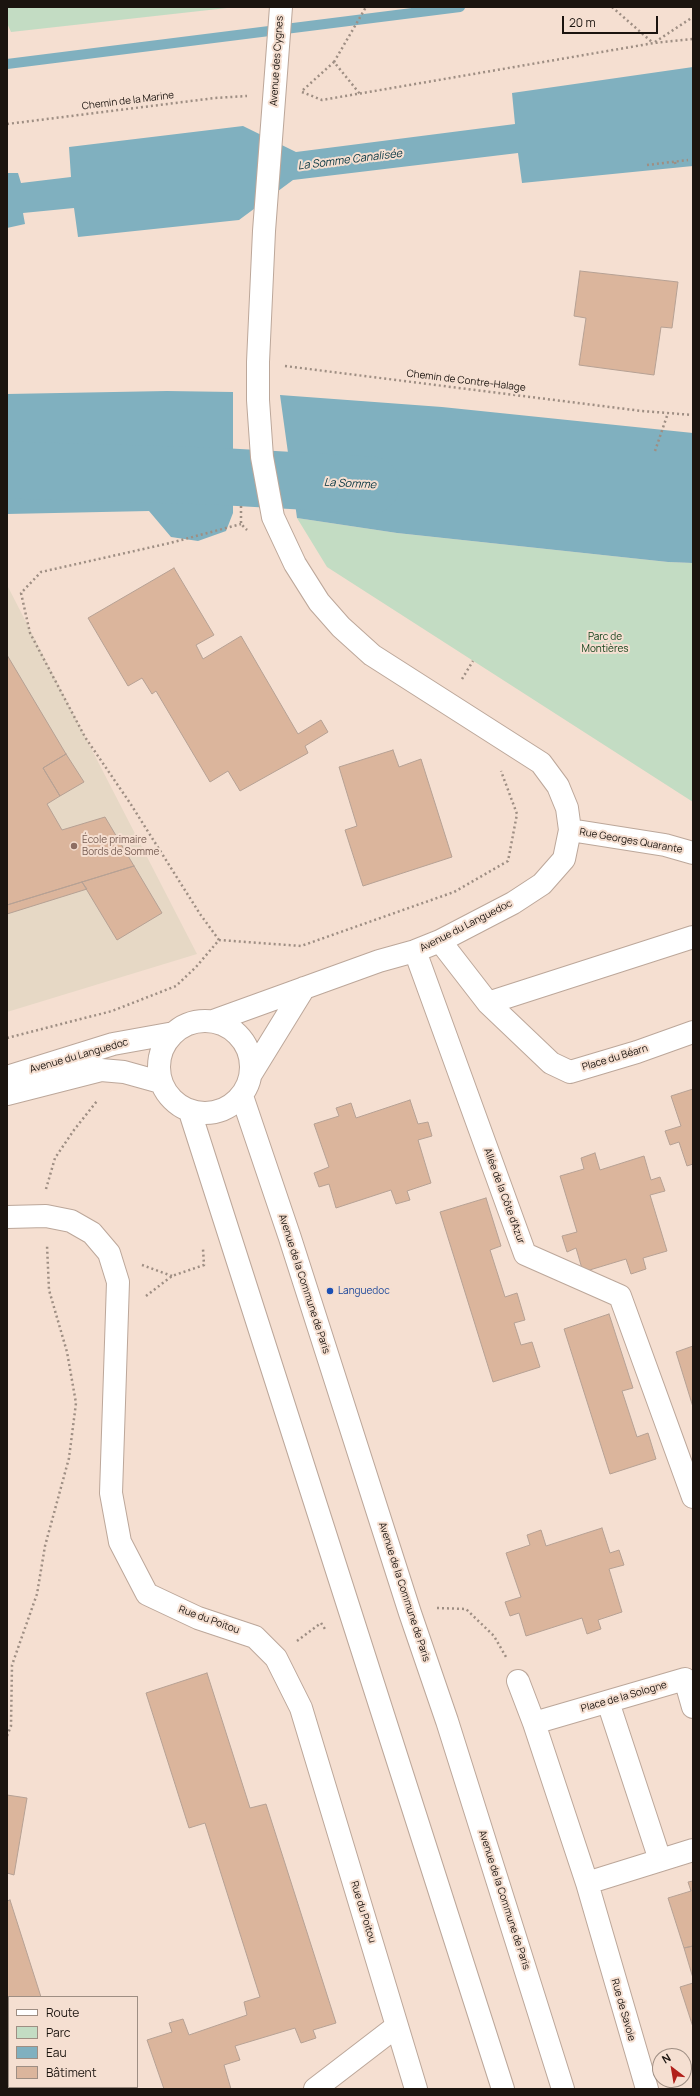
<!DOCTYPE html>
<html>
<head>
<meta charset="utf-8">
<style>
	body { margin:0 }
	#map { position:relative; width:700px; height:2096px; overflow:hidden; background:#f5dfd1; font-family:Manrope,sans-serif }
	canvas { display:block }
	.frame { position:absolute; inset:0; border:8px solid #1b140f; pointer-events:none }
	.legend { position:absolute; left:8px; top:1996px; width:130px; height:92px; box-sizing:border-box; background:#f5dfd1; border:1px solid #9e8e83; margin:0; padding:5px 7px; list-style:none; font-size:12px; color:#1b140f }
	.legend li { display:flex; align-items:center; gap:8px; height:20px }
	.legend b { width:20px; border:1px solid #9e8e83 }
	.north { position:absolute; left:652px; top:2048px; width:40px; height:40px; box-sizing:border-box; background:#f5dfd1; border:1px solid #9e8e83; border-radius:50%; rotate:329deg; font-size:11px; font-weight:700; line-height:16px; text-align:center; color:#1b140f }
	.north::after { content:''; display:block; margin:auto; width:14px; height:18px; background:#b1211b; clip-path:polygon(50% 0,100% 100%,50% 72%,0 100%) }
	.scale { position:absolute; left:562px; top:16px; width:96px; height:18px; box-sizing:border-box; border:2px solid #1b140f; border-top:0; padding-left:5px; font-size:12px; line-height:14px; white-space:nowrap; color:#1b140f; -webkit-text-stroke:3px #f5dfd1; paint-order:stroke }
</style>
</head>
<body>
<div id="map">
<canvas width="700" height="2096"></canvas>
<div class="frame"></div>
<ul class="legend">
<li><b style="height:5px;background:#fff"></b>Route</li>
<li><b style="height:11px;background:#c3dcc3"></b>Parc</li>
<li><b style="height:11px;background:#80b0bf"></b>Eau</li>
<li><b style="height:11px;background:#dbb59c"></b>Bâtiment</li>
</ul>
<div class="north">N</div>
<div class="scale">20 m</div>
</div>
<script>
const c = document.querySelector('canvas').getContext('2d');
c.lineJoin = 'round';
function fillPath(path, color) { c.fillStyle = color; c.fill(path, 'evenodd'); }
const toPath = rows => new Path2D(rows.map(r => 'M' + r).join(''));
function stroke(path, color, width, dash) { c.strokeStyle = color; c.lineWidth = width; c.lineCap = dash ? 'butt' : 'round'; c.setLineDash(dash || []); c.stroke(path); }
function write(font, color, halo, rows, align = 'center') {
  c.font = font + ' Manrope,sans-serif'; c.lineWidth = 4; c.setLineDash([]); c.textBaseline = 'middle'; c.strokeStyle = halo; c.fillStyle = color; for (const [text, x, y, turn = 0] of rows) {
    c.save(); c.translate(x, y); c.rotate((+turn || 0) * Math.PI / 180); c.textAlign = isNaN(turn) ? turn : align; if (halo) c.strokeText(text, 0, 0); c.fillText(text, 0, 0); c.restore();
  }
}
fillPath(toPath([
	[7,585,197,954,7,1012]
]), '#e6d8c5');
fillPath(toPath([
	[7,7,236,7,11,32,7,23],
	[297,518,397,533,668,562,693,563,693,802,327,567]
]), '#c3dcc3');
fillPath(toPath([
	[693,67,693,166,522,183,518,153,293,180,239,220,78,237,74,208,23,213,25,224,7,228,7,173,18,173,21,183,71,177,69,147,243,126,296,152,515,124,512,93],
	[167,391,233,392,233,513,226,531,198,541,171,537,149,511,7,514,7,394],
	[280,395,442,407,693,433,693,563,668,562,397,533,297,518]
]), '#80b0bf');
stroke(toPath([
	[7,64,460,7]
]), '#80b0bf', 10);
stroke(toPath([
	[7,470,212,476,371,485]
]), '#80b0bf', 57);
const building = toPath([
	[580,271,678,282,672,328,661,327,654,375,579,365,586,318,574,316,580,271],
	[174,568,214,635,196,645,203,659,241,636,298,734,321,720,328,732,305,746,308,753,240,791,228,771,210,782,156,691,152,694,142,678,128,686,88,618,174,568],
	[7,655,66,754,43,768,60,796,47,804,62,830,105,817,134,866,7,905,7,655],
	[393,750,399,767,421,759,452,857,363,886,345,830,357,826,339,767,393,750],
	[66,754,84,782,60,796,43,768,66,754],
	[134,866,162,913,117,940,82,882,134,866],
	[82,882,87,889,7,914,7,905,82,882],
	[693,1089,693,1164,687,1166,679,1142,670,1145,665,1131,681,1126,671,1096,693,1089],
	[410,1100,418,1124,428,1122,432,1136,418,1140,431,1183,407,1191,410,1200,396,1204,391,1190,336,1208,329,1184,319,1187,314,1173,329,1167,314,1124,339,1116,336,1108,351,1103,356,1118,410,1100],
	[595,1153,600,1170,644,1156,651,1180,660,1177,665,1191,650,1195,667,1251,643,1258,646,1269,631,1274,626,1259,583,1272,576,1248,567,1252,562,1236,577,1232,560,1176,584,1169,581,1158,595,1153],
	[486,1198,501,1246,490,1250,505,1297,517,1293,525,1320,514,1323,521,1345,532,1342,540,1367,493,1382,440,1212,486,1198],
	[609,1314,633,1388,622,1391,637,1437,648,1433,656,1459,610,1474,564,1329,609,1314],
	[693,1346,693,1407,676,1352,693,1346],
	[602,1528,610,1553,619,1550,624,1565,609,1569,622,1612,598,1620,601,1629,587,1634,582,1618,526,1636,519,1613,510,1616,505,1602,521,1597,506,1553,530,1545,527,1535,541,1530,546,1546,602,1528],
	[207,1673,250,1808,266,1804,336,2023,313,2030,316,2038,301,2043,295,2028,235,2046,240,2060,224,2065,231,2089,164,2089,147,2040,172,2032,169,2023,183,2019,189,2035,247,2015,244,2002,260,1997,205,1823,189,1828,146,1693,207,1673],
	[7,1795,27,1798,14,1875,7,1873,7,1795],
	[693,1881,693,1946,684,1948,668,1898,691,1891,688,1882,693,1881],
	[10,1900,41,1997,9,1997,9,2056,7,2050,7,1901,10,1900],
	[693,1946,693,1978,684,1948,693,1946],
	[693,1983,693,2027,680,1987,693,1983],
	[19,2087,70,2087,71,2089,19,2089,19,2087]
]);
fillPath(building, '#dbb59c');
stroke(building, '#b6a194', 1);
const minor = toPath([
	[570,830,665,845,693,853],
	[440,941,488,1003,551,1063,570,1072,637,1052,693,1032],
	[415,951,525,1254,620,1296,693,1497],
	[488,1003,693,937],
	'159 1067a46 46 0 1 1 92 0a46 46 0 1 1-92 0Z',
	[213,1021,379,961,415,951,440,941,513,903,542,884,564,859,570,830,567,808,558,786,541,763,372,655,341,627,319,602,295,564,273,517,262,457,258,400,258,362,264,231,281,7],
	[251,1074,304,988],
	[7,1077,113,1044,174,1033],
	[7,1094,101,1070,124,1072,160,1082],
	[242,1096,290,1238,410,1613,447,1721,563,2089],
	[190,1112,503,2089],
	[7,1217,46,1216,71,1221,92,1233,109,1253,118,1282,111,1493,120,1542,147,1594,198,1618,255,1637,276,1658,301,1708,416,2089],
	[518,1681,534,1723,587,1883,647,2089],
	[608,1702,660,1860],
	[534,1723,685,1679,693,1707],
	[587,1883,693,1850],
	[315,2089,397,2026]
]);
stroke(minor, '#bca79a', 24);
stroke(toPath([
	[612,7,653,43],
	[655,42,693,17],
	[334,62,366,7],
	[303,90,334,62,360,94],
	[302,92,322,100,654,43,693,39],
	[7,124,215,98,247,96],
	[675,162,676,167],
	[647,165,688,160],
	[285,366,642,411,693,415],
	[655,451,668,413],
	[241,506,241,524,247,530],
	[462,679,473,661],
	[219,940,200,914,130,803,85,737,30,633,21,593,41,572,170,543,241,524],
	[7,1038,112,1011,176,986,196,967,219,940,301,946,454,892,508,861,517,814,501,771],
	[46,1189,55,1158,74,1130,97,1101],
	[142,1265,172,1276],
	[146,1296,172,1276,204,1265,203,1249],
	[437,1608,466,1609,494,1636,506,1657],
	[297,1641,321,1623,325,1629],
	[7,1736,11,1726,12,1665,37,1594,45,1546,69,1458,76,1403,67,1352,49,1290,47,1245]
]), '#9e8e83', 2.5, [2, 3]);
stroke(minor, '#fff', 22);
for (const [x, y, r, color] of [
	[74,846,4,"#8d6e63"],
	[330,1291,4,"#1a4fb4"]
]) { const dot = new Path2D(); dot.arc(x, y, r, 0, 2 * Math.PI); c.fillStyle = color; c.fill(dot); stroke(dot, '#f5dfd1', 1.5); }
write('10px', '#1b140f', '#f5dfd1', [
	["Avenue des Cygnes",277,61,-86],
	["Chemin de la Marine",128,101,-7],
	["Chemin de Contre-Halage",466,381,7],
	["Rue Georges Quarante",631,841,10],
	["Avenue du Languedoc",466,926,-27],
	["Avenue du Languedoc",79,1056,-16],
	["Place du Béarn",615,1058,-17],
	["Allée de la Côte d'Azur",504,1196,70],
	["Avenue de la Commune de Paris",304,1284,72],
	["Avenue de la Commune de Paris",404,1592,72],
	["Rue du Poitou",209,1620,20],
	["Place de la Sologne",624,1697,-16],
	["Avenue de la Commune de Paris",504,1900,72],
	["Rue du Poitou",363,1912,73],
	["Rue de Savoie",623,2010,74]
]);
write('10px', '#0a3c13', '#f5dfd1', [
	["Parc de",605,637],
	["Montières",605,649]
]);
write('10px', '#785e54', '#f5dfd1', [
	["École primaire",82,840],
	["Bords de Somme",82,852]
], 'left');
write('10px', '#164399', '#f5dfd1', [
	["Languedoc",338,1291]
], 'left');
write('italic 11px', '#02323e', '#f5dfd1', [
	["La Somme Canalisée",350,160,-7],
	["La Somme",350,484,3]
]);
</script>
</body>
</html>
